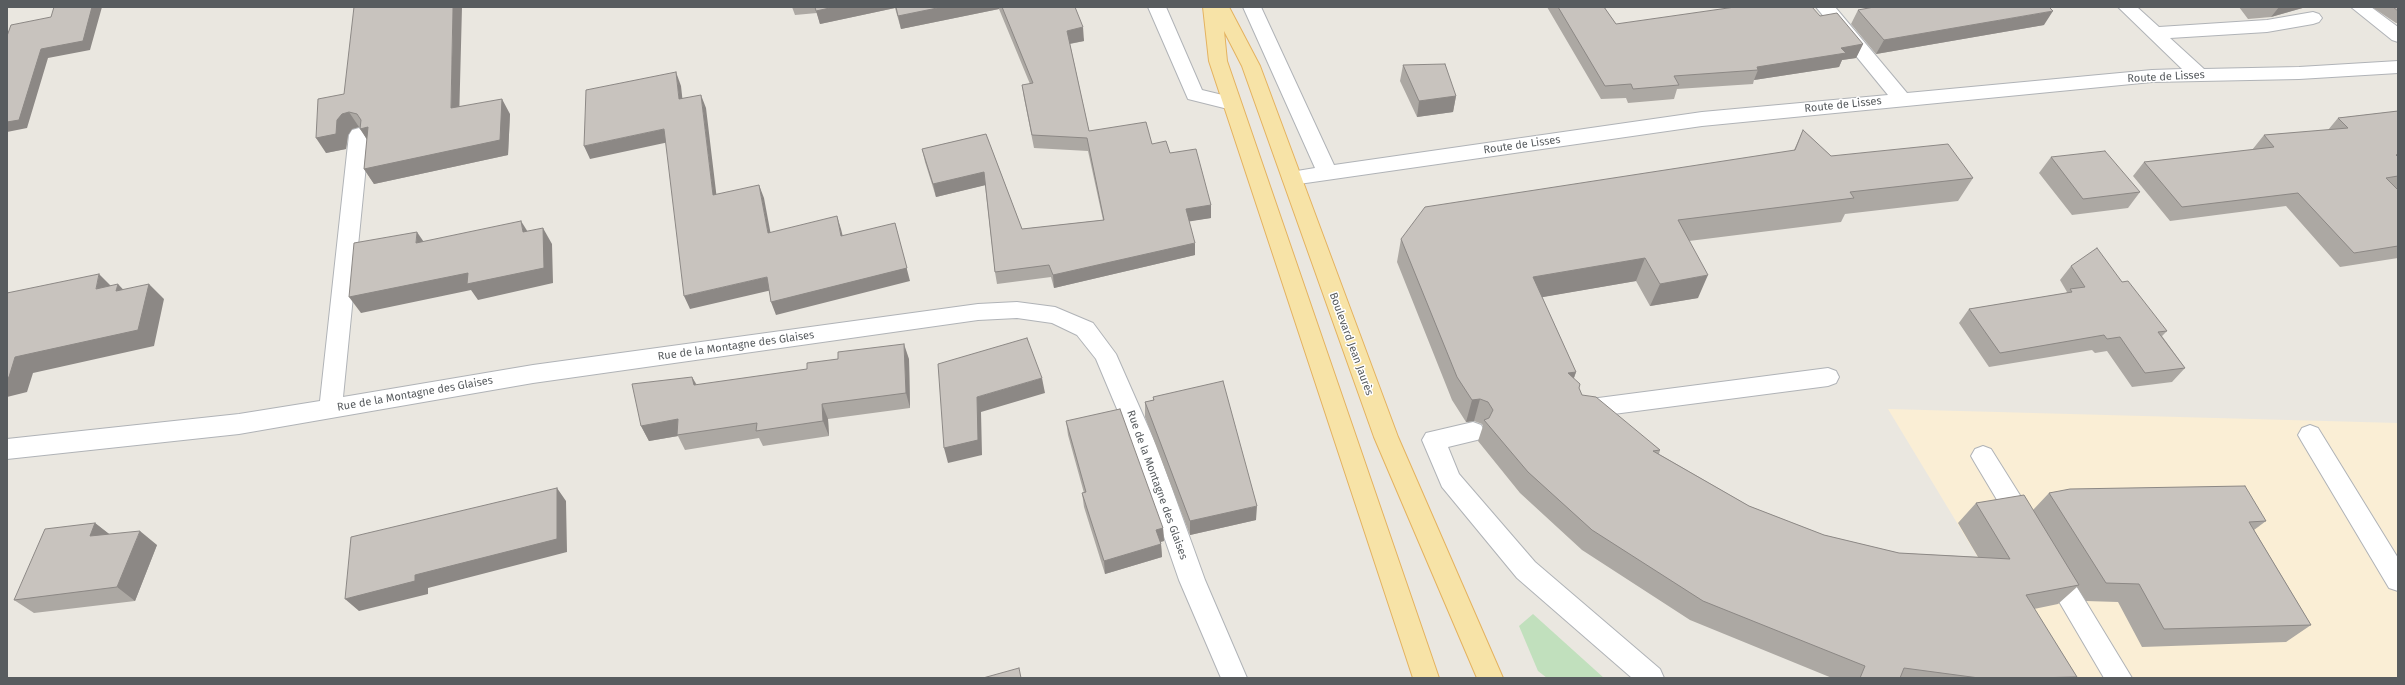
<!DOCTYPE html>
<html>
<head>
<meta charset="utf-8">
<style>
	body { margin:0 }
	#map { position:relative; width:2405px; height:685px; overflow:hidden; background:#eae7e0; font-family:"Fira Sans",sans-serif }
	canvas { display:block }
	.frame { position:absolute; inset:0; border:8px solid #585c5f; pointer-events:none }
</style>
</head>
<body>
<div id="map">
<canvas width="2405" height="685"></canvas>
<div class="frame"></div>
</div>
<script>
const c = document.querySelector('canvas').getContext('2d');
c.lineJoin = 'round';
function fillPath(path, color) { c.fillStyle = color; c.fill(path, 'evenodd'); }
const toPath = rows => new Path2D(rows.map(r => 'M' + r).join(''));
function stroke(path, color, width, dash) { c.strokeStyle = color; c.lineWidth = width; c.lineCap = dash ? 'butt' : 'round'; c.setLineDash(dash || []); c.stroke(path); }
function write(font, color, halo, rows, align = 'center') {
  c.font = font + ' "Fira Sans",sans-serif'; c.lineWidth = 3; c.setLineDash([]); c.textBaseline = 'middle'; c.strokeStyle = halo; c.fillStyle = color; for (const [text, x, y, turn = 0] of rows) {
    c.save(); c.translate(x, y); c.rotate((+turn || 0) * Math.PI / 180); c.textAlign = isNaN(turn) ? turn : align; if (halo) c.strokeText(text, 0, 0); c.fillText(text, 0, 0); c.restore();
  }
}
fillPath(toPath([
	[1888,409,2398,423,2398,678,2051,678]
]), '#faeed5');
fillPath(toPath([
	[1533,614,1604,678,1547,678,1538,671,1519,626]
]), '#c1e0bd');
const minor = toPath([
	[1148,7,1166,7,1202,90,1239,99,1241,104,1239,109,1232,110,1188,99,1148,7],
	[1243,7,1261,7,1334,165,1702,112,1888,95,1816,7,1835,7,1907,93,2152,70,2182,69,2118,7,2137,7,2159,27,2267,20,2313,12,2319,14,2322,18,2319,22,2313,24,2267,32,2170,38,2204,69,2299,67,2398,61,2398,73,2299,79,2152,82,1702,126,1292,185,1285,183,1282,178,1285,173,1315,168,1243,7],
	[2351,7,2371,7,2398,27,2398,42,2392,40,2351,7],
	[359,128,366,130,369,135,343,397,533,365,978,304,1017,302,1055,307,1093,323,1116,354,1157,447,1205,580,1247,678,1221,678,1179,580,1133,447,1096,359,1077,335,1052,323,1017,318,978,320,533,383,239,434,7,459,7,439,239,414,320,401,349,135,352,130,359,128],
	[1828,368,1836,371,1839,377,1836,383,1828,386,1583,418,1575,416,1572,409,1575,402,1583,400,1828,368],
	[1473,422,1481,425,1485,432,1481,439,1448,447,1459,474,1535,562,1660,669,1664,678,1632,678,1517,578,1442,487,1422,440,1426,433,1473,422],
	[2310,425,2318,428,2398,558,2398,591,2389,588,2302,442,2298,435,2302,428,2310,425],
	[1983,446,1991,449,2033,516,2036,523,2033,530,2024,534,2015,530,1975,463,1971,456,1975,449,1983,446],
	[2052,558,2061,561,2132,678,2104,678,2040,569,2043,561,2052,558]
]);
const major = toPath([
	[1203,7,1229,7,1260,66,1398,437,1503,678,1477,678,1374,437,1242,66,1224,31,1227,61,1439,678,1413,678,1209,61,1203,7]
]);
stroke(minor, '#b0b3b7', 2);
stroke(major, '#e4b25f', 2);
fillPath(minor, '#fff');
fillPath(major, '#f7e3a7');
fillPath(toPath([
	[792,7,1075,7,1084,41,1070,44,1089,131,1152,144,1170,153,1211,205,1211,218,1189,221,1195,255,1054,288,1051,277,997,284,995,272,985,185,936,197,925,162,922,149,986,134,1022,229,1103,220,1088,151,1034,148,1024,98,1022,85,1030,84,999,9,901,29,895,8,820,24,817,13,795,15],
	[1547,7,1604,7,1616,24,1820,16,1863,44,1856,58,1842,60,1839,67,1754,80,1753,84,1677,89,1674,99,1628,103,1626,98,1601,99],
	[2239,7,2306,7,2271,17,2248,19],
	[2372,7,2398,7,2398,23,2396,23],
	[1858,10,2044,25,1876,54,1851,24],
	[1403,65,1456,96,1453,112,1417,117,1400,81],
	[318,99,460,106,510,114,508,155,374,184,364,169,367,140,360,127,359,127,352,129,348,135,346,149,326,153],
	[2398,111,2398,189,2397,189,2398,190,2398,258,2340,267,2286,206,2170,221,2133,176,2144,162,2252,150,2264,135,2328,130,2338,118],
	[1803,130,1831,156,1973,178,1958,201,1845,214,1841,222,1689,241,1698,298,1650,306,1636,281,1542,297,1576,372,1574,378,1582,395,1660,450,1659,454,1749,506,1824,535,1899,553,1978,557,1958,523,1976,503,2033,510,2049,493,2266,521,2254,530,2311,625,2286,642,2142,647,2118,602,2086,601,2077,587,2058,604,2034,609,2077,677,2075,678,1832,678,1690,620,1582,550,1520,493,1478,441,1483,426,1482,424,1474,421,1466,422,1452,400,1397,262,1401,239,1794,150],
	[2051,157,2140,192,2128,208,2072,215,2039,173],
	[2071,266,2122,282,2167,331,2162,336,2185,368,2172,382,2132,387,2107,351,2095,353,2092,350,1989,367,1959,323,1969,309,2066,293,2067,292,2060,280],
	[909,359,910,408,828,419,829,436,763,446,759,438,685,450,678,436,649,441,641,426,692,377,697,385],
	[1153,397,1256,520,1190,535,1145,417,1145,402,1153,400],
	[1066,421,1163,528,1164,541,1160,542,1161,544,1162,557,1105,574,1084,507,1082,493,1084,493,1068,435],
	[95,523,109,534,157,545,135,601,34,613,14,600]
]), '#aca8a3');
fillPath(toPath([
	[92,7,102,7,90,50,48,58,27,128,7,132,7,122,41,49],
	[453,7,462,7,459,123,451,108],
	[834,7,895,7,895,8,820,24,816,11],
	[942,7,999,7,999,9,901,29,898,16],
	[2279,7,2306,7,2271,17],
	[2053,11,2044,25,1876,54,1884,40],
	[1083,27,1084,41,1068,44,1067,31],
	[1863,44,1856,58,1842,60,1839,67,1754,80,1758,70,1757,67,1841,48],
	[676,72,681,86,684,113,679,99],
	[701,95,706,108,718,208,713,195],
	[1456,96,1453,112,1417,117,1419,101],
	[502,99,510,114,508,155,374,184,364,169],
	[349,112,359,127,352,129,348,135,346,149,326,153,316,138,342,114],
	[368,127,370,144,360,129],
	[664,129,669,142,590,159,584,146],
	[984,172,986,185,936,197,933,184],
	[759,185,764,198,773,246,768,233],
	[1211,205,1211,218,1186,222,1186,209],
	[837,216,841,229,846,249,841,236],
	[521,221,531,237,523,232],
	[895,223,910,281,776,315,771,302],
	[543,228,552,244,553,283,478,300,471,290,361,313,349,297],
	[417,232,428,248,416,243],
	[1195,243,1195,255,1054,288,1053,275],
	[1645,258,1636,281,1526,300,1533,277],
	[99,274,115,290,96,289],
	[1708,275,1698,298,1650,306,1660,284],
	[767,277,772,290,690,309,684,296],
	[118,284,133,300,116,291],
	[149,284,164,299,154,346,33,373,27,392,7,397,7,378,15,357],
	[904,344,909,359,910,408,906,393],
	[1576,372,1568,394,1568,373],
	[692,377,700,392,694,385],
	[1042,378,1045,393,981,412,982,455,948,463,944,448,977,397],
	[1480,399,1474,421,1466,422,1472,400],
	[822,404,828,419,829,436,823,421],
	[678,419,677,435,678,436,649,441,641,426],
	[557,488,566,501,567,552,428,588,428,594,359,611,345,599,415,575],
	[1257,506,1256,520,1190,535,1190,521],
	[95,523,113,537,90,536],
	[1163,528,1164,541,1156,543,1156,530],
	[140,531,157,545,135,601,117,587],
	[1161,544,1162,557,1105,574,1104,561]
]), '#8c8885');
const building = toPath([
	[54,7,92,7,83,41,41,49,19,120,7,122,7,36,11,25,51,17,54,7],
	[354,7,453,7,451,108,502,99,500,140,364,169,368,127,360,129,361,120,357,114,349,112,342,114,337,120,336,134,316,138,318,99,344,94,354,7],
	[815,7,834,7,816,11,815,7],
	[896,7,942,7,898,16,896,7],
	[1002,7,1075,7,1083,27,1067,31,1089,131,1146,122,1152,144,1166,141,1170,153,1196,149,1211,205,1186,209,1195,243,1053,275,1049,265,995,272,984,172,933,184,922,149,986,134,1022,229,1104,220,1087,138,1032,135,1022,85,1033,83,1002,7],
	[1558,7,1604,7,1616,24,1735,7,1812,7,1820,16,1837,13,1863,44,1841,48,1846,53,1757,67,1758,70,1674,76,1679,85,1633,89,1631,84,1605,86,1558,7],
	[1874,7,2049,7,2053,11,1884,40,1858,10,1874,7],
	[2393,7,2398,7,2398,11,2393,7],
	[1445,64,1456,96,1419,101,1403,65,1445,64],
	[676,72,679,99,701,95,713,195,759,185,768,233,837,216,841,236,895,223,907,268,771,302,767,277,684,296,664,129,584,146,586,90,676,72],
	[2398,111,2398,154,2396,155,2398,157,2398,176,2386,178,2398,190,2398,246,2354,253,2298,193,2182,207,2144,162,2274,147,2264,135,2348,128,2338,118,2398,111],
	[1803,130,1831,156,1948,144,1973,178,1850,192,1854,198,1678,220,1708,275,1660,284,1645,258,1533,277,1576,372,1568,373,1580,384,1579,388,1582,395,1596,397,1660,450,1653,451,1749,506,1824,535,1899,553,2010,559,1976,503,2024,495,2079,585,2026,595,2077,677,2031,678,1979,678,1904,668,1900,678,1860,678,1865,666,1703,601,1592,530,1528,472,1484,420,1489,418,1493,410,1488,402,1480,399,1472,400,1457,377,1401,239,1425,207,1795,150,1803,130],
	[2105,151,2140,192,2083,199,2051,157,2105,151],
	[521,221,523,232,543,228,544,268,467,284,468,273,349,297,354,243,417,232,416,243,521,221],
	[2097,248,2122,282,2128,281,2167,331,2158,332,2185,368,2145,373,2120,337,2107,339,2104,335,2000,353,1969,309,2072,292,2070,289,2085,287,2071,266,2097,248],
	[99,274,96,289,118,284,116,291,149,284,138,330,15,357,9,377,7,378,7,293,99,274],
	[1027,338,1042,378,977,397,978,440,944,448,938,364,1027,338],
	[904,344,906,393,822,404,823,421,756,431,757,423,677,435,678,419,641,426,632,384,692,377,694,385,807,369,807,363,838,359,838,352,904,344],
	[1223,381,1257,506,1190,521,1145,402,1154,400,1153,397,1223,381],
	[1120,409,1163,528,1156,530,1161,544,1104,561,1082,493,1086,492,1066,421,1120,409],
	[2245,486,2266,521,2249,522,2311,625,2164,629,2139,584,2106,583,2049,493,2070,489,2245,486],
	[557,488,557,539,415,575,415,581,345,599,351,537,557,488],
	[95,523,90,536,140,531,117,587,14,600,45,529,95,523],
	[1019,668,1021,678,983,678,1019,668]
]);
fillPath(building, '#c8c3be');
stroke(building, '#8c8885', 1);
write('11px', '#585c5f', '#fff', [
	["Route de Lisses",2166,77,-3],
	["Route de Lisses",1843,105,-6],
	["Route de Lisses",1522,145,-8],
	["Boulevard Jean Jaurès",1351,344,70],
	["Rue de la Montagne des Glaises",736,346,-8],
	["Rue de la Montagne des Glaises",415,394,-10],
	["Rue de la Montagne des Glaises",1157,485,70]
]);
</script>
</body>
</html>
